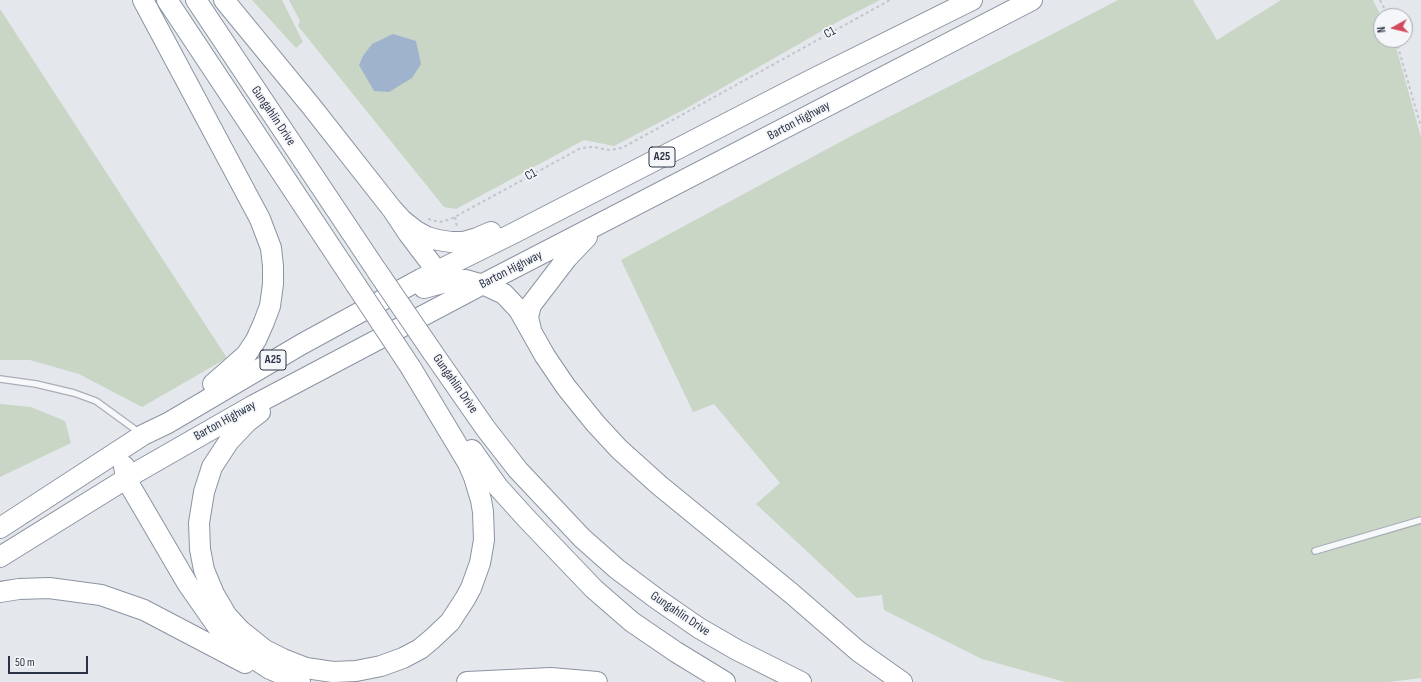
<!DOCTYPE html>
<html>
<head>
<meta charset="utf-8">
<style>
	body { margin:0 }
	#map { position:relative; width:1421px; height:682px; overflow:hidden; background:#e4e7ec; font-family:"Sofia Sans Condensed",sans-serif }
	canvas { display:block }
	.north { position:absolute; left:1373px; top:8px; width:40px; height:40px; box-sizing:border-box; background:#f4f6f9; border:1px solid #a4a8b1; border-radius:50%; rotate:262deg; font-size:11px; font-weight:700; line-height:16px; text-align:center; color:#2b3445 }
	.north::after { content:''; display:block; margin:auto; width:14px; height:18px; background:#d1495b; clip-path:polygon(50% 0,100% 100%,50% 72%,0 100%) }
	.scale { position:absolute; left:8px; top:656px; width:80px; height:18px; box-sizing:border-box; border:2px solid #2b3445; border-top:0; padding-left:5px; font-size:12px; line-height:14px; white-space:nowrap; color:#2b3445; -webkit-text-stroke:3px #f4f6f9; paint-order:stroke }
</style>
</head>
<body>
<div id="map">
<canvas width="1421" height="682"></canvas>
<div class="north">N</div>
<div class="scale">50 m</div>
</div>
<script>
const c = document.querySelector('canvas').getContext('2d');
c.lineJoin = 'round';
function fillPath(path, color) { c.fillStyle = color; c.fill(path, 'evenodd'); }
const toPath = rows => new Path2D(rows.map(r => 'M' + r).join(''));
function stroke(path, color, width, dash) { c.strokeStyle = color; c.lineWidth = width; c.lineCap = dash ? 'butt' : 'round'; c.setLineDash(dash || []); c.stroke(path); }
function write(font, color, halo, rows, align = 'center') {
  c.font = font + ' "Sofia Sans Condensed",sans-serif'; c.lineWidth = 3.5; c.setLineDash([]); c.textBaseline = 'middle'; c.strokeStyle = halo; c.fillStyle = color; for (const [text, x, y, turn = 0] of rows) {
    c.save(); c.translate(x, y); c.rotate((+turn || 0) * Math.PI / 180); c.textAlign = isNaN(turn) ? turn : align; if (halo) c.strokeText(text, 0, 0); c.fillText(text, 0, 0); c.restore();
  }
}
fillPath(toPath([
	[252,0,282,0,303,42,296,48],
	[289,0,880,0,841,20,685,109,614,146,584,140,456,209,444,207,298,26,300,21],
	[1118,0,1193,0,1217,40,1281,0,1373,0,1381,16,1381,40,1393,40,1396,47,1421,137,1421,678,1389,682,1065,682,982,659,884,610,882,595,857,598,756,504,780,483,714,404,693,412,621,260,855,134,1043,39],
	[0,9,227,358,142,407,79,374,30,360,0,360],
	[0,404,31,407,65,421,71,443,0,477]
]), '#c9d6c5');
fillPath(toPath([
	[393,34,416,41,421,64,412,78,389,92,374,91,359,65,363,56,372,44]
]), '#9fb4cc');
const lane = toPath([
	[0,379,36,384,74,393,96,401,140,433],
	[1315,551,1421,520]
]);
const highway = toPath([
	[143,0,260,219,271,248,273,266,273,284,270,306,264,322,256,340,246,355,213,384],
	[167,0,356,285],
	[196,0,377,271],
	[224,0,311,106,392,209,408,233,433,266,438,275,441,283],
	[392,209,402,220,416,231,427,237,438,240,451,242,463,242,477,238,491,232],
	[424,288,453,280,466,280,487,286,504,294,519,310,545,356,566,387,595,423,619,449,659,485,791,593,858,651,902,682],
	[531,330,528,317,531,305,567,258,587,237],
	[433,353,486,429,518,470,582,538,617,569,657,599,699,628,737,650,801,682],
	[260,412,247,422,229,441,212,467,204,492,199,523,200,549,204,570,214,594,227,616,240,630,265,650,283,659,306,668,333,672,356,671,381,666,403,658,420,649,432,639,450,622,465,599,471,588,480,563,484,540,483,512,481,500,474,477,468,463,411,368],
	[472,450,498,487,526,518,594,589,632,622,676,652,725,682],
	[124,466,126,478,132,489,187,583,217,626,242,651,270,669,300,682],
	[0,528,143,435,168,423,302,344,421,279,514,233,809,81,972,0],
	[0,557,137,472,254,405,483,284,1032,0],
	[0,592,19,589,49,588,101,595,144,610,245,663],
	[467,682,551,678,597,682]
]);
stroke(lane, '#a9aeb7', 8);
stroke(highway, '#8b94a3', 22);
stroke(toPath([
	[1380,0,1388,16],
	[1396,40,1421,127],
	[455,217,457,227],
	[428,219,440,222,451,219,581,148,593,147,610,150,622,148,890,0]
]), '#c2c5cb', 2, [3, 3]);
stroke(lane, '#f7f8fa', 5.5);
stroke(highway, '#fff', 20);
const highwayBridge = toPath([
	[377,271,433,353],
	[356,285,411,368]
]);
stroke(highwayBridge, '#8b94a3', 22, []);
stroke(highwayBridge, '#fff', 20);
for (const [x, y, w] of [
	[662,157,26],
	[273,360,26]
]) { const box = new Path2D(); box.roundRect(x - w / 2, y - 10, w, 20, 3); c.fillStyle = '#f4f6f9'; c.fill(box); stroke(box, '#2b3445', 1); }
write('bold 12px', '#2b3445', null, [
	["A25",662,157],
	["A25",273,360]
]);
write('13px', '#2b3445', '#f4f6f9', [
	["C1",830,33,-29],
	["Gungahlin Drive",273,116,56],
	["Barton Highway",799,121,-28],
	["C1",531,175,-29],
	["Barton Highway",511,270,-27],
	["Gungahlin Drive",455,384,55],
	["Barton Highway",225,421,-29],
	["Gungahlin Drive",680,614,34]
]);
</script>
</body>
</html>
